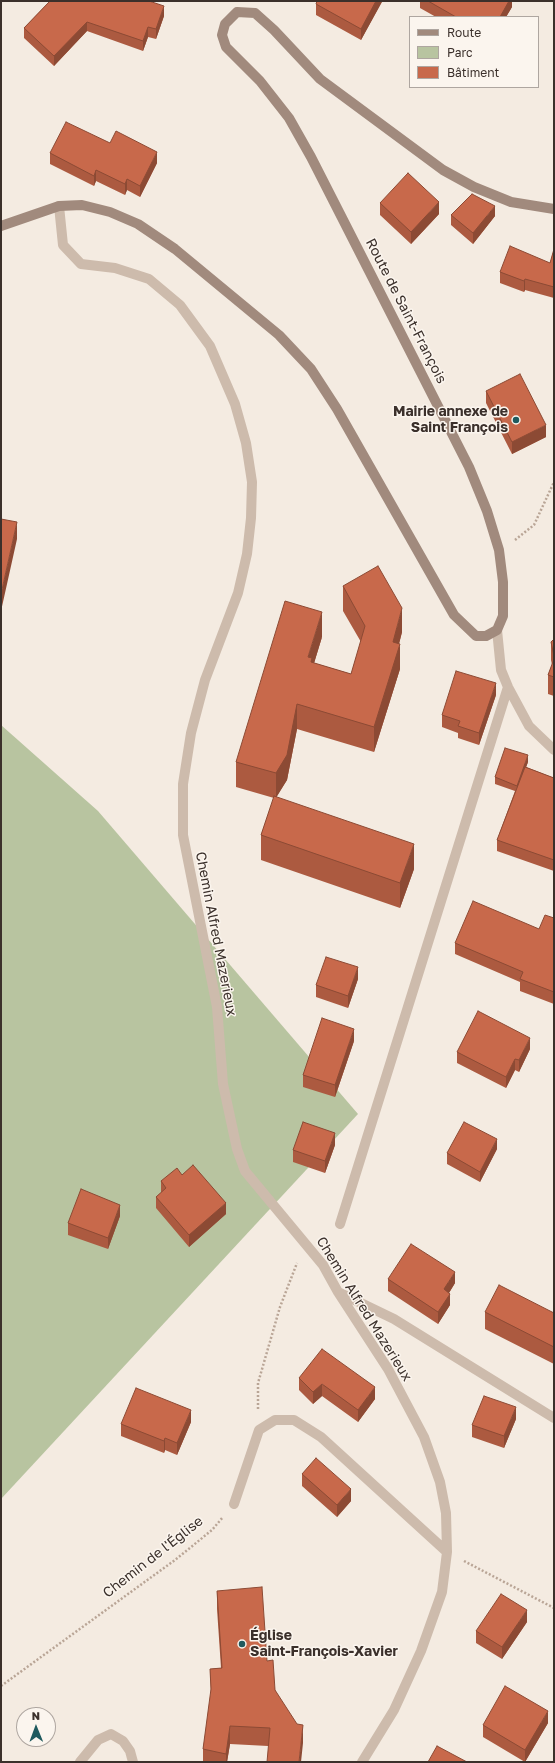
<!DOCTYPE html>
<html>
<head>
<meta charset="utf-8">
<style>
	body { margin:0 }
	#map { position:relative; width:555px; height:1763px; overflow:hidden; background:#f4ebe1; font-family:"Golos Text",sans-serif }
	canvas { display:block }
	.frame { position:absolute; inset:0; border:2px solid #3b302b; pointer-events:none }
	.legend { position:absolute; left:409px; top:16px; width:130px; height:72px; box-sizing:border-box; background:#fbf5ee; border:1px solid #aea6a0; margin:0; padding:5px 7px; list-style:none; font-size:12px; color:#3b302b }
	.legend li { display:flex; align-items:center; gap:8px; height:20px }
	.legend b { width:20px; border:1px solid #aea6a0 }
	.north { position:absolute; left:16px; top:1707px; width:40px; height:40px; box-sizing:border-box; background:#fbf5ee; border:1px solid #aea6a0; border-radius:50%; rotate:359deg; font-size:11px; font-weight:700; line-height:16px; text-align:center; color:#3b302b }
	.north::after { content:''; display:block; margin:auto; width:14px; height:18px; background:#1f5a5e; clip-path:polygon(50% 0,100% 100%,50% 72%,0 100%) }
</style>
</head>
<body>
<div id="map">
<canvas width="555" height="1763"></canvas>
<div class="frame"></div>
<ul class="legend">
<li><b style="height:5px;background:#a18a7d"></b>Route</li>
<li><b style="height:11px;background:#b8c4a0"></b>Parc</li>
<li><b style="height:11px;background:#c8694b"></b>Bâtiment</li>
</ul>
<div class="north">N</div>
</div>
<script>
const c = document.querySelector('canvas').getContext('2d');
c.lineJoin = 'round';
function fillPath(path, color) { c.fillStyle = color; c.fill(path, 'evenodd'); }
const toPath = rows => new Path2D(rows.map(r => 'M' + r).join(''));
function stroke(path, color, width, dash) { c.strokeStyle = color; c.lineWidth = width; c.lineCap = dash ? 'butt' : 'round'; c.setLineDash(dash || []); c.stroke(path); }
function write(font, color, halo, rows, align = 'center') {
  c.font = font + ' "Golos Text",sans-serif'; c.lineWidth = 3; c.setLineDash([]); c.textBaseline = 'middle'; c.strokeStyle = halo; c.fillStyle = color; for (const [text, x, y, turn = 0] of rows) {
    c.save(); c.translate(x, y); c.rotate((+turn || 0) * Math.PI / 180); c.textAlign = isNaN(turn) ? turn : align; if (halo) c.strokeText(text, 0, 0); c.fillText(text, 0, 0); c.restore();
  }
}
fillPath(toPath([
	[1,725,98,811,358,1114,1,1499]
]), '#b8c4a0');
stroke(toPath([
	[515,540,534,525,554,482],
	[258,1409,258,1383,280,1307,297,1263],
	[464,1561,554,1608],
	[1,1686,175,1560,212,1530,223,1517]
]), '#b9a596', 2.5, [2, 2]);
stroke(toPath([
	[59,206,63,245,81,264,115,268,149,279,180,305,210,346,235,404,246,443,252,482,251,518,247,554,238,593,205,680,191,733,183,784,183,835,217,1007,223,1084,237,1149,245,1171,323,1265,338,1292,388,1369,424,1437,440,1482,446,1513,447,1552,442,1592,421,1651,394,1710,362,1762],
	[497,630,501,670,508,687,529,726,554,750],
	[340,1224,508,687],
	[338,1292,394,1319,554,1418],
	[234,1504,259,1430,275,1420,294,1420,321,1437,447,1552],
	[80,1762,98,1740,111,1734,123,1741,130,1751,133,1762]
]), '#cdbbac', 10);
stroke(toPath([
	[1,226,59,206,82,205,110,212,138,224,175,249,279,335,311,369,337,409,454,615,476,636,486,636,497,630,503,616,503,582,499,550,487,511,469,467,311,157,289,118,260,81,226,47,222,35,225,24,237,12,255,13,274,30,320,79,443,170,474,187,511,202,554,209]
]), '#a18a7d', 10);
fillPath(toPath([
	[50,1,164,16,156,39,148,37,143,51,87,31,54,66,24,38,24,28],
	[382,1,361,40,316,15,316,4],
	[420,1,512,1,512,7,506,17,436,17,420,8],
	[110,143,157,163,140,197,127,190,125,195,96,181,94,186,50,164,50,153],
	[380,203,439,214,411,244,380,215],
	[451,215,495,216,473,244,451,225],
	[554,249,554,298,525,290,524,292,500,283,500,272,550,263],
	[486,391,546,437,512,454,486,403],
	[343,586,402,632,399,644,400,669,374,752,297,729,287,780,276,797,414,869,400,908,261,860,261,835,274,798,236,787,236,762,322,637,314,663,351,674,361,642,343,611],
	[554,639,554,696,548,694,548,675,552,665,551,660,551,642],
	[496,695,479,745,458,738,458,733,442,727,442,715],
	[528,762,526,767,554,778,554,871,497,851,497,840,515,791,495,784,495,777],
	[554,918,554,1004,520,991,520,982,455,954,455,943,539,929],
	[358,979,348,1008,316,997,316,985],
	[354,1041,335,1097,303,1087,303,1075],
	[530,1049,519,1072,515,1070,506,1088,457,1063,457,1052],
	[335,1145,325,1173,293,1162,293,1150],
	[497,1149,480,1182,447,1164,447,1153],
	[182,1175,226,1214,189,1247,156,1208,156,1197,161,1193,161,1181],
	[120,1216,108,1249,68,1235,68,1223],
	[388,1279,455,1283,449,1293,450,1305,438,1324,388,1291],
	[485,1312,554,1313,554,1364,485,1329],
	[299,1378,375,1399,358,1422,322,1396,313,1404,299,1390],
	[516,1419,504,1448,472,1437,472,1425],
	[191,1422,177,1455,165,1450,164,1453,121,1436,121,1424],
	[302,1474,351,1501,337,1517,302,1486],
	[217,1591,267,1661,275,1690,303,1743,268,1746,230,1744,227,1762,203,1762,203,1749,211,1695,210,1669,221,1668,217,1609],
	[527,1622,502,1659,476,1643,476,1631],
	[548,1723,525,1762,483,1737,483,1725]
]), '#ac5a40');
fillPath(toPath([
	[376,1,382,1,382,2,361,40,361,29],
	[507,1,512,1,512,7,506,17,500,17],
	[164,6,164,16,156,39,156,29],
	[87,22,87,31,54,66,54,56],
	[148,27,148,37,143,51,143,41],
	[157,152,157,163,140,197,140,186],
	[96,170,96,181,94,186,94,176],
	[127,179,127,190,125,195,125,184],
	[439,202,439,214,411,244,411,232],
	[495,206,495,216,473,244,473,233],
	[525,279,525,290,524,292,524,281],
	[546,425,546,437,512,454,512,442],
	[17,522,17,539,1,611,1,594],
	[402,608,402,632,393,667,393,642],
	[322,612,322,637,312,670,308,657],
	[400,644,400,669,374,752,374,727],
	[496,683,496,695,479,745,479,733],
	[297,704,297,729,287,780,276,798,276,773],
	[528,755,528,762,517,792,517,786],
	[414,844,414,869,400,908,400,883],
	[358,967,358,979,348,1008,348,996],
	[354,1029,354,1041,335,1097,335,1085],
	[530,1038,530,1049,519,1072,519,1060],
	[515,1059,515,1070,506,1088,506,1077],
	[335,1133,335,1145,325,1173,325,1161],
	[497,1139,497,1149,480,1182,480,1172],
	[226,1203,226,1214,189,1247,189,1235],
	[120,1205,120,1216,108,1249,108,1238],
	[455,1272,455,1283,444,1301,444,1289],
	[450,1294,450,1305,438,1324,438,1312],
	[322,1384,322,1396,313,1404,313,1392],
	[375,1387,375,1399,358,1422,358,1410],
	[516,1407,516,1419,504,1448,504,1436],
	[191,1410,191,1422,177,1455,177,1443],
	[165,1438,165,1450,164,1453,164,1441],
	[351,1489,351,1501,337,1517,337,1505],
	[527,1610,527,1622,502,1659,502,1647],
	[548,1711,548,1723,525,1762,525,1750],
	[303,1725,303,1743,301,1762,299,1762],
	[230,1726,230,1744,227,1762,226,1762,226,1754]
]), '#8c4a34');
const building = toPath([
	[50,1,149,1,164,6,156,29,148,27,143,41,87,22,54,56,24,28,50,1],
	[317,1,376,1,361,29,316,4,317,1],
	[428,1,509,1,500,17,456,17,428,1],
	[66,122,110,143,116,131,157,152,140,186,127,179,125,184,96,170,94,176,50,153,66,122],
	[408,173,439,202,411,232,380,203,408,173],
	[472,194,495,206,473,233,451,215,472,194],
	[510,246,550,263,554,249,554,287,525,279,524,281,500,272,510,246],
	[520,374,546,425,512,442,486,391,520,374],
	[1,519,17,522,1,594,1,519],
	[378,566,402,608,393,642,400,644,374,727,297,704,287,755,276,773,236,762,285,601,322,612,308,657,312,658,311,662,351,674,365,626,343,586,378,566],
	[554,639,554,656,551,642,554,639],
	[554,659,554,677,548,675,554,659],
	[456,671,496,683,479,733,458,726,460,721,442,715,456,671],
	[505,748,528,755,517,786,495,777,505,748],
	[525,767,554,778,554,860,497,840,525,767],
	[274,796,414,844,400,883,261,835,274,796],
	[473,901,539,929,545,915,554,918,554,992,520,979,523,972,455,943,473,901],
	[326,957,358,967,348,996,316,985,326,957],
	[478,1011,530,1038,519,1060,515,1059,506,1077,457,1052,478,1011],
	[322,1018,354,1029,335,1085,303,1075,322,1018],
	[303,1122,335,1133,325,1161,293,1150,303,1122],
	[464,1122,497,1139,480,1172,447,1153,464,1122],
	[193,1165,226,1203,189,1235,156,1197,166,1188,161,1181,177,1168,182,1175,193,1165],
	[81,1189,120,1205,108,1238,68,1223,81,1189],
	[411,1244,455,1272,444,1289,450,1294,438,1312,388,1279,411,1244],
	[499,1285,554,1313,554,1347,485,1312,499,1285],
	[322,1349,375,1387,358,1410,322,1384,313,1392,299,1378,322,1349],
	[136,1388,191,1410,177,1443,165,1438,164,1441,121,1424,136,1388],
	[484,1396,516,1407,504,1436,472,1425,484,1396],
	[316,1458,351,1489,337,1505,302,1474,316,1458],
	[262,1587,267,1661,273,1660,275,1690,297,1724,303,1725,299,1762,267,1762,270,1728,230,1726,226,1754,203,1749,211,1689,210,1669,222,1668,217,1591,262,1587],
	[501,1594,527,1610,502,1647,476,1631,501,1594],
	[505,1686,548,1711,525,1750,483,1725,505,1686],
	[437,1746,467,1762,428,1762,437,1746]
]);
fillPath(building, '#c8694b');
stroke(building, '#8c4a34', 1);
for (const [x, y, r, color] of [
	[516,420,4,"#1f5a5e"],
	[242,1644,4,"#1f5a5e"]
]) { const dot = new Path2D(); dot.arc(x, y, r, 0, 2 * Math.PI); c.fillStyle = color; c.fill(dot); stroke(dot, '#fbf5ee', 1.5); }
write('14px', '#3b302b', '#fbf5ee', [
	["Route de Saint-François",406,311,63],
	["Chemin Alfred Mazerieux",216,934,79],
	["Chemin Alfred Mazerieux",364,1309,58],
	["Chemin de l'Église",153,1557,-38]
]);
write('bold 14px', '#3b302b', '#fbf5ee', [
	["Mairie annexe de",508,412],
	["Saint François",508,428],
	["Église",250,1636,"left"],
	["Saint-François-Xavier",250,1652,"left"]
], 'right');
</script>
</body>
</html>
